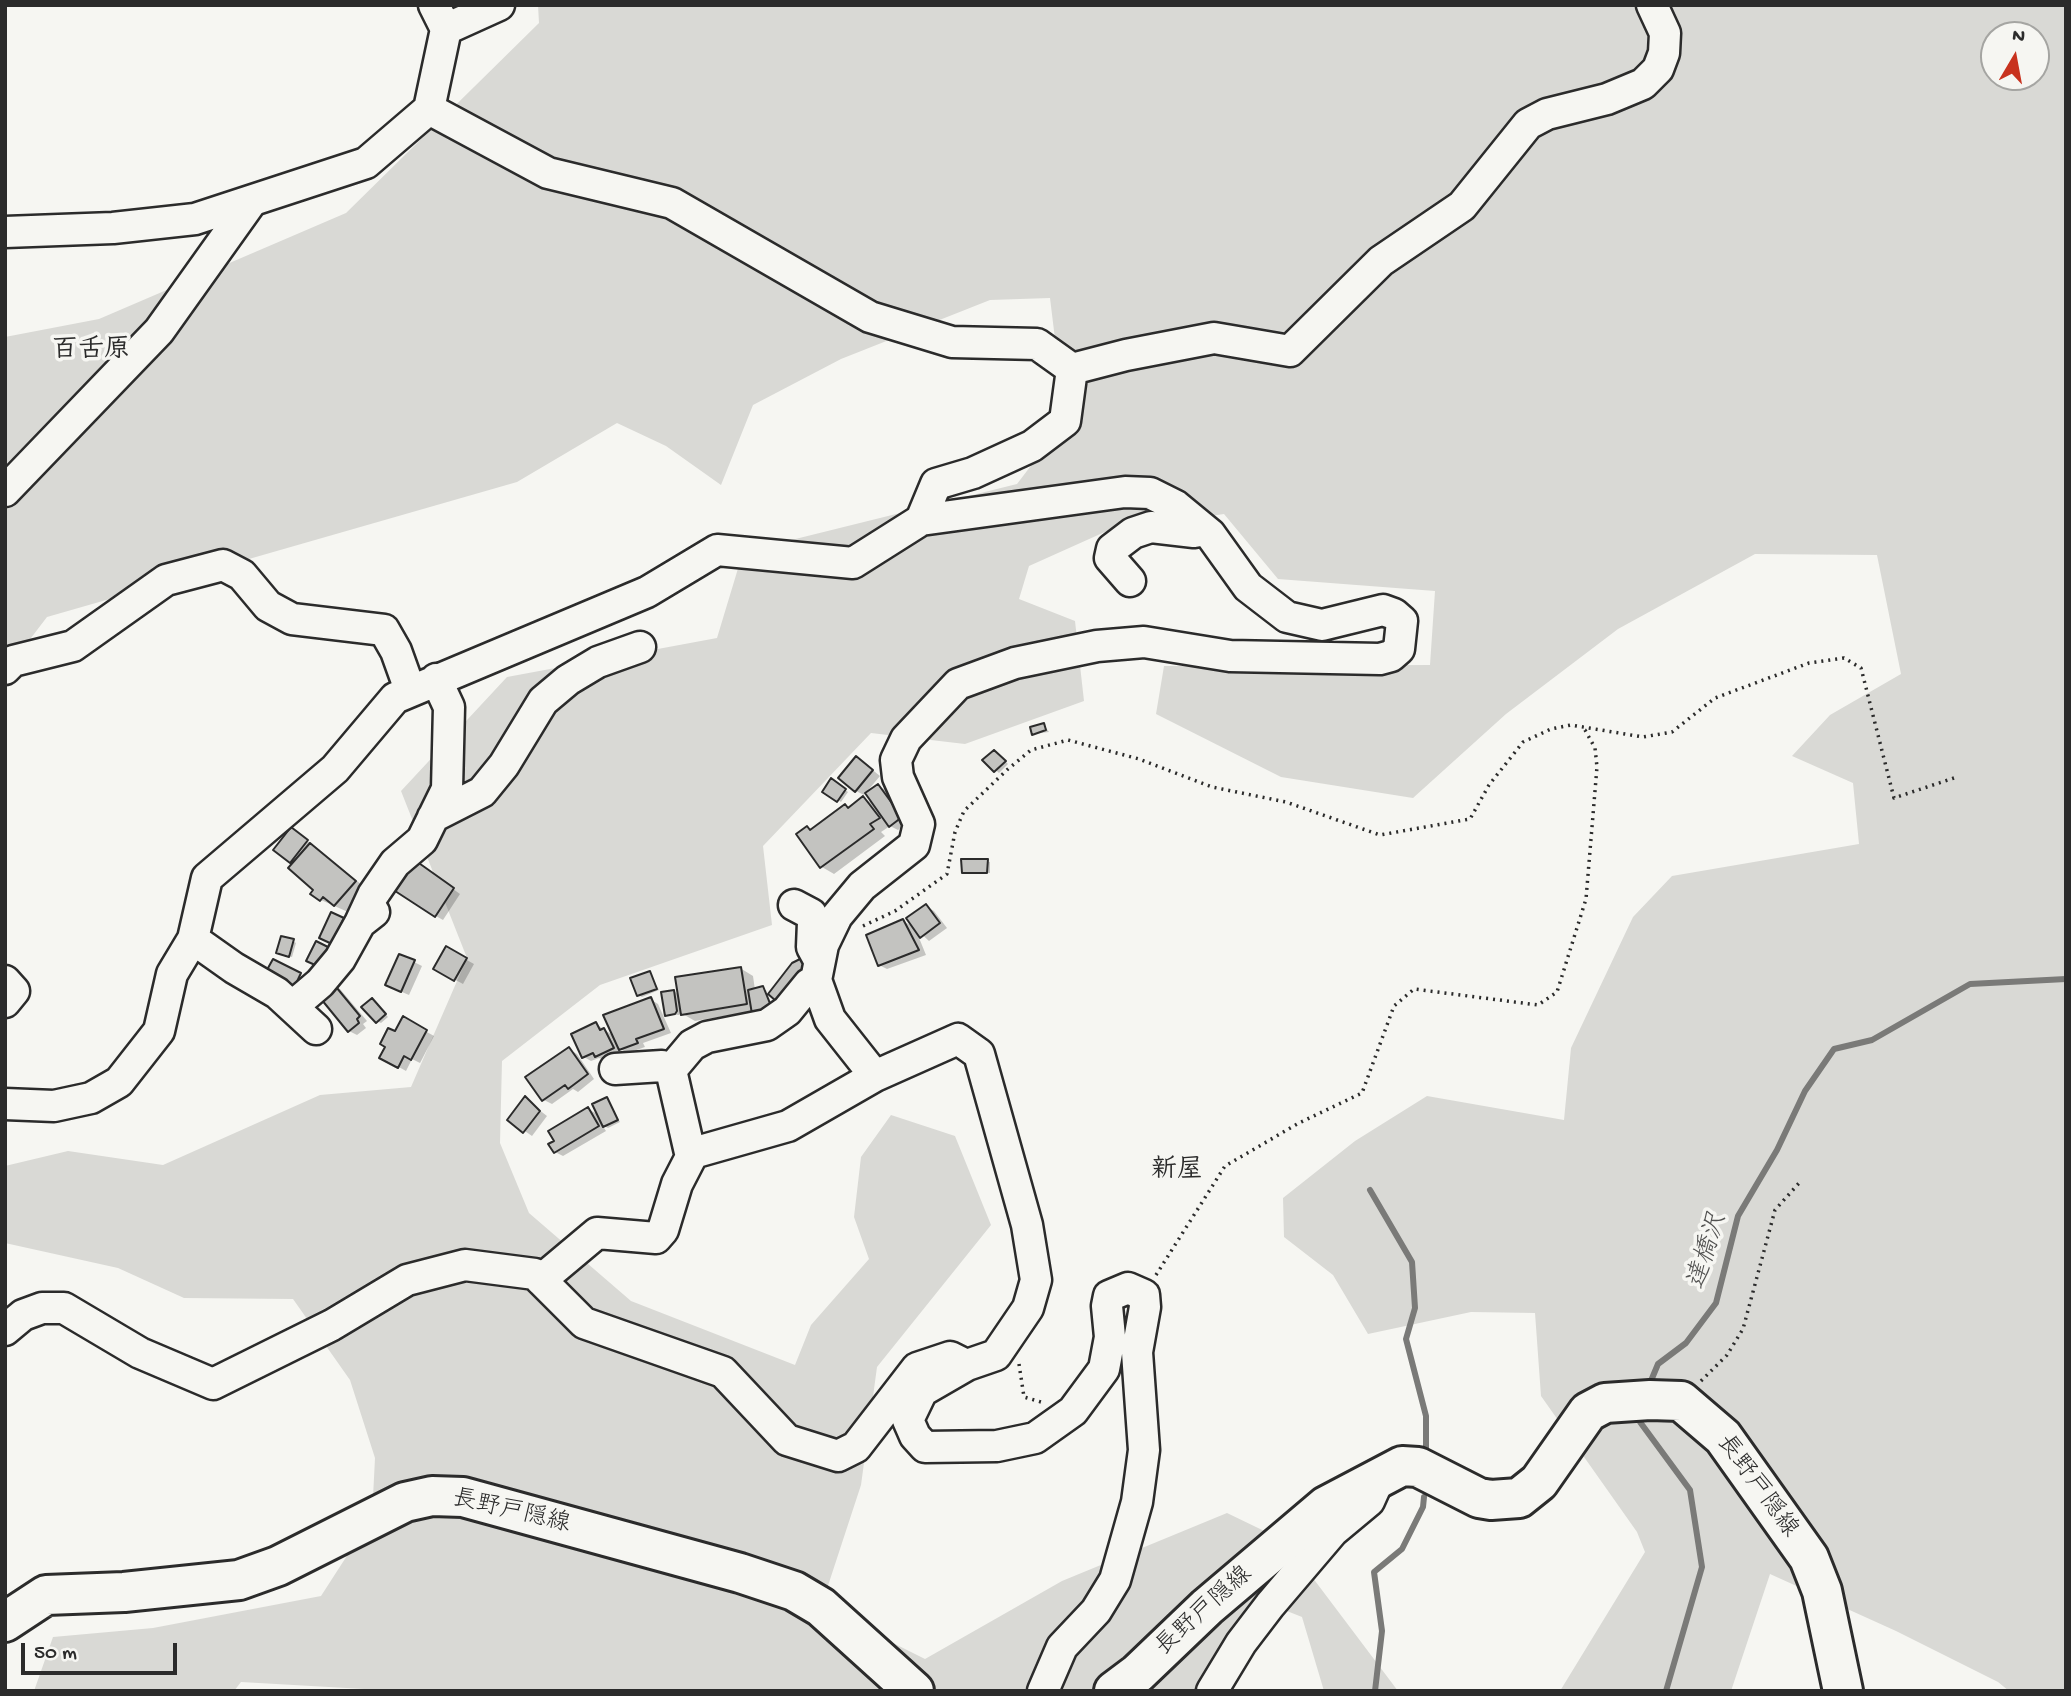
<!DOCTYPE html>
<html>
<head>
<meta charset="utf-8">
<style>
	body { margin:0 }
	#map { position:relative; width:2071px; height:1696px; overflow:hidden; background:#f6f6f2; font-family:"Gochi Hand",sans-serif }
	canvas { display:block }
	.frame { position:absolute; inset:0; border:7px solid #2b2b2b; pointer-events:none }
	.north { position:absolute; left:1980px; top:21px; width:70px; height:70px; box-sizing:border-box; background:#f6f6f2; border:2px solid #a5a5a2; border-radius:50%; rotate:10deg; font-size:19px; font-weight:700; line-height:28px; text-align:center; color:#2b2b2b }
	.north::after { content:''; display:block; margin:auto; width:24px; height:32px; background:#c8321e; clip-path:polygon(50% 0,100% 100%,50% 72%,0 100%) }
	.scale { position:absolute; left:21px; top:1643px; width:156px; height:32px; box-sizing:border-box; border:4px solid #2b2b2b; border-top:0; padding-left:9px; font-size:21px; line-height:24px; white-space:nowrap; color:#2b2b2b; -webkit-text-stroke:5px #f6f6f2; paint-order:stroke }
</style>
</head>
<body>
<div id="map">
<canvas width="2071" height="1696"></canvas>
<div class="frame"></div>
<div class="north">N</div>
<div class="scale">50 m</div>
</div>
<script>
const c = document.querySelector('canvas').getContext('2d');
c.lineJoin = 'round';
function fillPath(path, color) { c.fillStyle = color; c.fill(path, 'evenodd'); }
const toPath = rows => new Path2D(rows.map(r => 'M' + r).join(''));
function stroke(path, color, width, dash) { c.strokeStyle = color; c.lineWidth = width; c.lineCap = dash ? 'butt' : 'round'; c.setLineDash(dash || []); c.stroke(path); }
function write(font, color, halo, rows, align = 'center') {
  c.font = font + ' "Gochi Hand","Klee One",sans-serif'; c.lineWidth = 7; c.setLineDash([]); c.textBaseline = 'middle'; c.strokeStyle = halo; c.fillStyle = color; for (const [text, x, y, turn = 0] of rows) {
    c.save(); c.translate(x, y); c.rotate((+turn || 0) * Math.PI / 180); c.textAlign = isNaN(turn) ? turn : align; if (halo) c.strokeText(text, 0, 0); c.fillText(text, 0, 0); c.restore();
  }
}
fillPath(toPath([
	[538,5,2066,5,2066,1691,2009,1691,1998,1682,1896,1631,1770,1574,1731,1691,1560,1691,1645,1552,1637,1532,1541,1396,1535,1313,1471,1312,1368,1334,1333,1275,1284,1237,1283,1198,1355,1141,1427,1096,1564,1120,1571,1048,1633,917,1672,876,1859,844,1853,783,1792,756,1830,715,1901,674,1877,555,1755,554,1618,629,1506,714,1413,798,1281,777,1156,714,1164,666,1430,665,1435,591,1278,579,1224,514,1107,531,1029,566,1019,599,1075,621,1084,701,965,744,871,733,763,846,772,925,600,985,502,1061,500,1143,529,1213,631,1301,795,1365,811,1325,869,1259,854,1217,861,1157,891,1115,955,1136,991,1225,877,1367,861,1485,821,1607,925,1659,1062,1581,1227,1513,1285,1541,1398,1691,1324,1691,1302,1617,1254,1598,1201,1676,1199,1691,486,1691,364,1689,241,1682,234,1691,34,1691,53,1637,153,1628,321,1596,372,1517,375,1458,350,1380,293,1299,184,1298,118,1268,5,1243,5,1166,68,1151,163,1165,320,1095,411,1087,467,958,401,791,507,677,717,638,743,552,1017,484,1065,421,1050,298,990,300,841,359,753,405,721,485,666,446,617,423,517,482,47,617,5,672,5,337,99,319,346,213,539,23],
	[1994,35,2036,35,2036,77,1994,77]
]), '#d9d9d5');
fillPath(toPath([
	[1044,725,1049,732,1033,734],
	[998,754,1008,764,999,773,985,760],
	[864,763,880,776,864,795,856,791],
	[832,781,848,792,841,802,825,791],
	[878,786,886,790,908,822,898,830,890,826,881,832,885,836,834,874,822,867,799,834,807,828,812,831,864,798,877,806],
	[299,834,367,889,348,912,321,900,291,862],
	[987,861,990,862,990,873,963,872],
	[424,868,460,894,443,920,436,916],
	[926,906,934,911,947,928,929,941,915,928,926,955,887,969,879,965,903,921,914,927],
	[293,941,296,943,292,957,281,954],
	[447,949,474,964,463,984,435,969],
	[414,962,422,966,409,995,395,989],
	[740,968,753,976,755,990,766,990,775,1012,753,1011,695,1021,681,1013,679,1015,666,1014,674,991,679,995],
	[650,973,659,990,642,997,638,995],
	[332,984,340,989,367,1021,363,1024,366,1028,357,1035,349,1031],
	[650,999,658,1004,671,1033,643,1043,645,1047,628,1053,618,1048,621,1053,604,1060,599,1058,591,1061,584,1057,596,1024,614,1036],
	[375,1002,388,1017,381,1023,377,1021],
	[404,1019,434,1036,420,1063,412,1059,406,1071,381,1057],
	[569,1049,577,1054,594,1079,578,1092,573,1089,552,1104,544,1100],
	[525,1099,547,1116,532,1136,509,1120],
	[606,1099,620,1122,608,1128,602,1125,606,1131,563,1156,555,1152,588,1109,599,1115]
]), '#0003');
stroke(toPath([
	[1370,1190,1412,1262,1415,1308,1406,1339,1426,1416,1426,1456],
	[1648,1388,1658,1364,1686,1343,1716,1303,1738,1216,1777,1150,1805,1091,1834,1049,1872,1040,1970,984,2066,979],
	[1642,1413,1640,1422,1690,1490,1702,1567,1666,1691],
	[1375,1691,1382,1631,1374,1572,1402,1549,1423,1507,1424,1497]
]), '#7a7a78', 6);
const building = toPath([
	[1044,723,1046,730,1032,735,1030,727,1044,723],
	[994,750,1006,761,994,772,982,760,994,750],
	[856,756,873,770,855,792,838,778,856,756],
	[831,778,846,789,837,802,822,792,831,778],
	[878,784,902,817,889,827,865,793,878,784],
	[863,796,880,818,870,824,874,829,820,868,796,834,807,826,810,830,845,804,848,808,863,796],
	[291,827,308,840,290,863,273,850,291,827],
	[310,843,356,881,334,906,323,897,320,901,310,894,313,890,288,868,310,843],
	[961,859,988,859,987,873,962,873,961,859],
	[416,861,454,888,435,917,392,889,407,867,416,861],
	[926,904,940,923,920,938,906,918,926,904],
	[331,912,344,918,332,944,319,938,331,912],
	[903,919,919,950,878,966,866,935,903,919],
	[281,936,294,939,289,957,276,953,281,936],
	[316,941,330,948,322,968,306,961,316,941],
	[446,946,467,958,454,981,433,969,446,946],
	[399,954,415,960,401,992,385,985,399,954],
	[273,959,301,973,293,990,263,977,273,959],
	[800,959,805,961,802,984,784,1008,768,994,792,963,800,959],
	[741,967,747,1004,681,1015,675,977,741,967],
	[650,971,657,989,637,996,630,978,650,971],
	[332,982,360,1016,357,1019,359,1023,348,1032,317,994,332,982],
	[763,986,773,1011,752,1014,748,990,763,986],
	[674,990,677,1011,675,1014,665,1016,661,992,674,990],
	[651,997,664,1029,636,1039,638,1043,619,1050,603,1015,651,997],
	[372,998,386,1014,376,1023,361,1007,372,998],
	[403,1016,427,1030,411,1060,404,1056,398,1068,379,1058,385,1047,380,1044,388,1028,395,1031,403,1016],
	[596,1022,600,1030,604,1028,614,1048,595,1057,593,1053,582,1058,571,1034,596,1022],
	[569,1047,588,1074,568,1089,565,1085,542,1101,525,1077,569,1047],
	[525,1096,540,1111,523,1133,507,1120,525,1096],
	[607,1097,618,1120,603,1127,592,1104,607,1097],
	[588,1107,599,1126,554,1153,548,1144,554,1141,548,1131,588,1107]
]);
fillPath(building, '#c3c3c0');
stroke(building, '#2b2b2b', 2);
const minor = toPath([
	[446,29,499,5],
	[429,109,548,173,672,203,870,317,952,342,1037,344,1072,369],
	[5,232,113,228,195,219,366,163,429,109,446,29,434,5],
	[1072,369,1126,355,1214,338,1290,351,1381,261,1462,206,1528,124,1547,114,1607,99,1643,84,1658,69,1664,53,1665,33,1652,5],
	[5,491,159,331,251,202],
	[921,520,936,484,973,473,1032,446,1065,421,1072,369],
	[1130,581,1110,558,1112,549,1133,533,1151,527,1194,532,1205,530],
	[5,669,13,661,73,646,166,580,223,565,242,575,268,606,292,619,384,630,396,651,410,690],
	[433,817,482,792,504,765,543,701,568,680,598,662,640,647],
	[794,905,811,914,813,922,812,947,818,958],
	[360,923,373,895,395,863,422,840,447,789,449,707,436,679],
	[193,939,234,968,277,993,316,1029],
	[5,981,14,991,5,1002],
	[293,1006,320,983,340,959,360,923,374,912],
	[615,1069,662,1066,671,1070,691,1157],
	[671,1070,692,1045,707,1037,767,1025,787,1011,809,984,816,980],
	[5,1104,54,1106,91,1098,119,1082,159,1031,172,974,193,939,207,878,335,769,395,698,647,592,717,550,853,563,921,520,1125,492,1150,493,1176,506,1210,534,1248,587,1287,617,1322,625,1383,610,1394,614,1402,621,1399,649,1391,656,1380,659,1230,656,1144,642,1097,646,1015,663,958,684,906,739,896,760,898,777,919,824,914,845,862,886,837,916,823,945,816,980,830,1019,875,1076,958,1039,979,1054,1027,1225,1036,1280,1028,1308,996,1355,967,1365,922,1391,908,1420,915,1436,925,1447,997,1446,1035,1438,1073,1411,1104,1369,1110,1337,1107,1306,1109,1296,1128,1288,1144,1295,1145,1307,1137,1352,1144,1450,1137,1502,1115,1580,1096,1611,1062,1647,1043,1691],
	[541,1280,597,1233,656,1238,663,1230,677,1184,693,1153,788,1126,875,1076],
	[5,1330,23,1315,42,1308,64,1308,140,1353,213,1384,332,1325,407,1280,465,1265,535,1274,584,1323,723,1372,787,1440,838,1456,856,1447,917,1368,950,1357,960,1362],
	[1212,1691,1241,1643,1270,1605,1333,1531,1369,1501,1378,1481]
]);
const major = toPath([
	[5,1622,46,1595,124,1592,239,1580,278,1566,405,1502,432,1496,463,1497,740,1573,794,1591,821,1607,914,1691],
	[1114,1691,1138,1673,1207,1607,1326,1506,1402,1466,1418,1467,1479,1498,1491,1500,1519,1498,1539,1482,1588,1412,1605,1403,1650,1400,1681,1401,1723,1437,1809,1558,1822,1591,1843,1691]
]);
stroke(minor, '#2b2b2b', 35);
stroke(major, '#2b2b2b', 44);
stroke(toPath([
	[863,926,895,911,947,874,955,832,964,811,1008,769,1031,750,1068,740,1139,759,1212,787,1286,802,1380,835,1470,819,1489,785,1523,742,1551,729,1571,725,1643,737,1672,732,1715,698,1809,663,1844,658,1861,668,1894,798,1954,778],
	[1156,1275,1225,1166,1299,1123,1362,1093,1394,1006,1414,989,1538,1005,1557,992,1586,899,1597,767,1595,748,1585,730,1581,728],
	[1019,1364,1024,1397,1041,1402],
	[1701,1381,1727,1355,1743,1329,1775,1210,1800,1182]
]), '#2b2b2b', 3.5, [2, 5]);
stroke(minor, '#f6f6f2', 30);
stroke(major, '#f6f6f2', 38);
write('24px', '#2b2b2b', '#f6f6f2', [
	["長野戸隠線",1756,1487,54],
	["長野戸隠線",511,1513,13],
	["長野戸隠線",1205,1612,-42]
]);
write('bold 26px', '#2b2b2b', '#f6f6f2', [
	["百舌原",91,352],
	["新屋",1177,1172]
]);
write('italic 26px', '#525251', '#f6f6f2', [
	["達橋沢",1709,1252,-73]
]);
</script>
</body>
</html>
